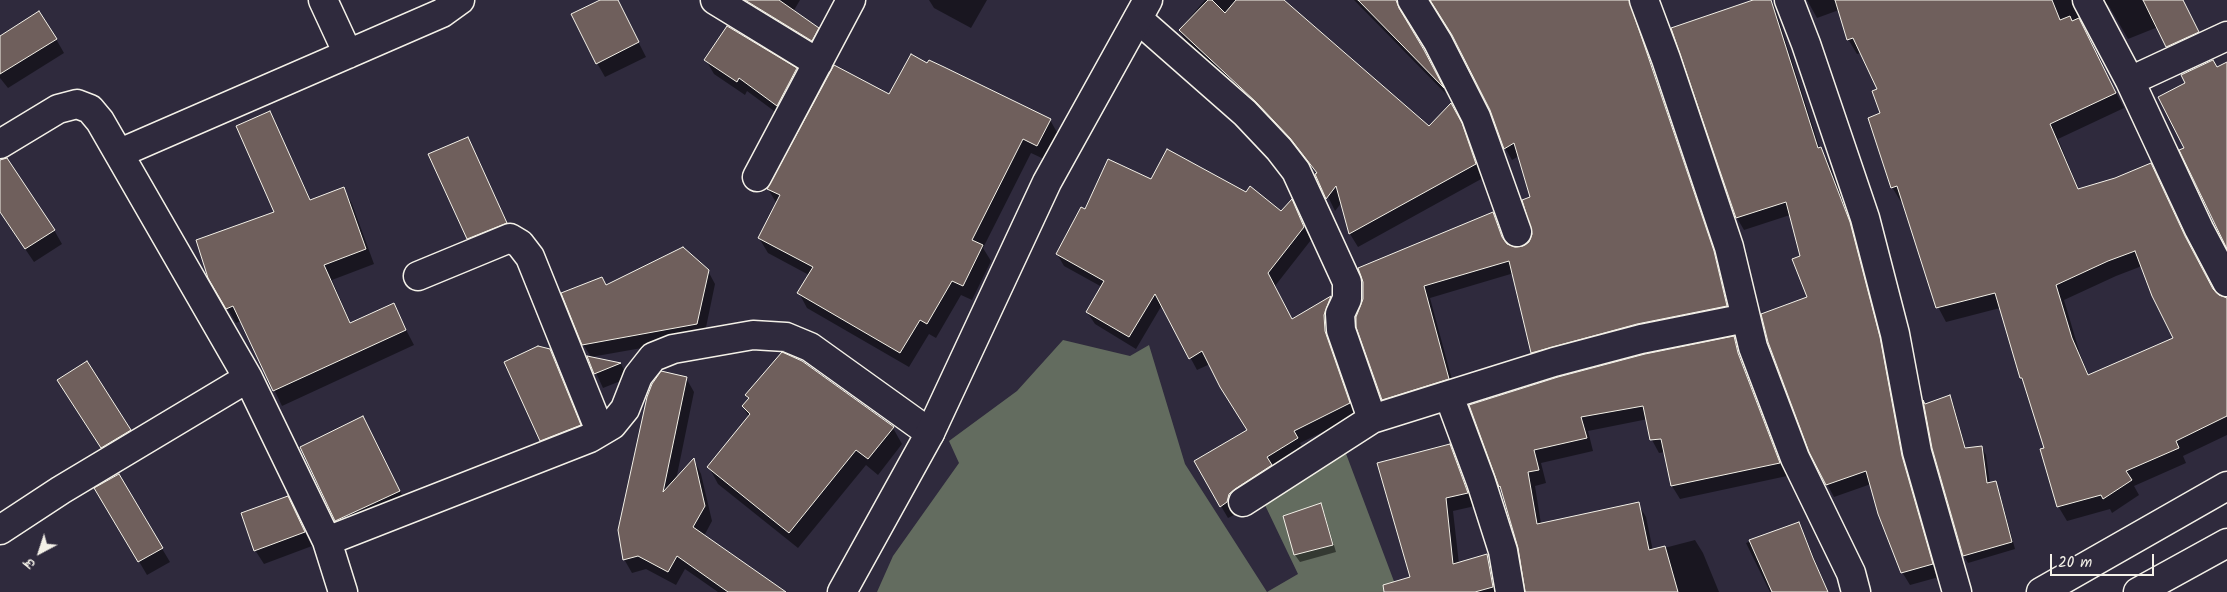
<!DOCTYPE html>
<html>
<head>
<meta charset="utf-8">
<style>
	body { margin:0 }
	#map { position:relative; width:2227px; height:592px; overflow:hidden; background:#2f2a3d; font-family:Kalam,"Playpen Sans Deva",sans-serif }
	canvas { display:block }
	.north { position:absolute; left:15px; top:527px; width:50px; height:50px; -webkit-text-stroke:4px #2f2a3d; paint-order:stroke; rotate:220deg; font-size:14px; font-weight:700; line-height:20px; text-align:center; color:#f4f1e8 }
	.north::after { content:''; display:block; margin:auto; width:18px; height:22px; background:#f4f1e8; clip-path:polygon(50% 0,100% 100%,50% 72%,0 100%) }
	.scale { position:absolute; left:2050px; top:554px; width:104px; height:22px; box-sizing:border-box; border:2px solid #f4f1e8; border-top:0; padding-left:6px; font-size:15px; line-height:18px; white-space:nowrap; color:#f4f1e8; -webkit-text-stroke:4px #2f2a3d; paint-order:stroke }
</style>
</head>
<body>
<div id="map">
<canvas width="2227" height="592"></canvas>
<div class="north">उ</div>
<div class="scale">20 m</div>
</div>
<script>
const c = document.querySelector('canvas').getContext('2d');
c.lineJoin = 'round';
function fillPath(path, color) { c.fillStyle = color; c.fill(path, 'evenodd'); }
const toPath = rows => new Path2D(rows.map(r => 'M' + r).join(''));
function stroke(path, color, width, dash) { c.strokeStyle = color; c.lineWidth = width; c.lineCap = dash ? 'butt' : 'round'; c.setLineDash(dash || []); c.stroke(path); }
fillPath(toPath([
	[1063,340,1130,356,1149,345,1185,464,1267,592,1298,574,1264,503,1345,451,1398,592,877,592,893,556,959,463,949,441,1017,391]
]), '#636c5f');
fillPath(toPath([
	[602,0,617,0,646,57,605,77,597,63],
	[733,0,800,0,793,12,818,29,825,42,819,53],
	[929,0,987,0,971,28,934,8],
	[1205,0,1282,0,1429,128,1458,117,1469,138,1483,178,1358,247,1350,234,1342,202,1335,211,1317,174,1300,152,1265,116,1187,43,1179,30],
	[1354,0,1409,0,1404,5,1403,14,1446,94],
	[1429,0,1640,0,1635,10,1636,19,1658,78,1720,265,1733,318,1539,364,1533,352,1514,273,1430,298,1455,391,1390,411,1383,399,1358,327,1493,213,1508,246,1514,249,1523,248,1530,243,1533,236,1532,197,1519,156,1512,160,1505,148,1491,109,1455,39],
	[1757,0,1771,0,1775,8,1820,149,1828,161,1857,236,1886,351,1939,577,1910,585,1902,572,1871,484,1834,497,1827,484,1809,298,1802,257,1790,215,1744,230,1737,218],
	[1807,0,2092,0,2079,14,2081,23,2124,108,2058,139,2079,190,2116,179,2150,164,2159,179,2214,292,2218,297,2227,299,2227,435,2183,456,2186,463,2134,486,2139,495,2112,513,2110,509,2067,521,2058,506,2046,449,2027,388,2021,378,2000,308,1946,322,1938,307,1903,201,1901,202,1892,187,1878,90,1861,53,1857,54,1848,39,1839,10,1817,18],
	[2142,266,2175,338,2089,376,2080,354,2064,300,2116,276],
	[2101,0,2182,0,2206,47,2176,61,2158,27,2128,39,2109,6],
	[0,37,56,39,64,53,8,88,0,78],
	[706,60,796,69,804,83,785,119,747,91,745,95,714,74],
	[928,65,1050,120,1058,134,1046,160,1031,153,983,248,991,261,972,300,961,295,936,338,929,334,909,367,807,308,799,293,809,275,768,253,759,238,777,204,768,189],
	[270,113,311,200,344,189,352,204,374,264,332,280,351,324,393,305,414,345,282,406,241,321,236,323,209,277,276,213],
	[467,138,514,237,476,252,468,238],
	[0,161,54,230,62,244,34,262,0,212],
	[1151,180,1281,212,1291,201,1311,240,1275,286,1292,320,1331,298,1338,309,1332,345,1356,416,1300,443,1304,451,1236,507,1234,515,1228,518,1195,462,1249,431,1210,364,1197,370,1162,305,1136,349,1095,324,1087,312,1102,287,1064,266,1057,254,1085,210],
	[708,271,715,284,704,337,591,357,583,344,606,286],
	[1734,338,1741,351,1745,367,1787,476,1680,499,1672,486,1665,452,1659,453,1652,440,1648,419,1588,431,1593,451,1541,463,1546,483,1535,486,1541,524,1638,504,1646,517,1653,551,1695,540,1703,553,1719,592,1526,592,1520,548,1504,492,1471,406],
	[549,350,558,364,588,439,549,454,541,440],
	[589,358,621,364,628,378,603,388],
	[686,378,694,392,676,480,694,460,701,474,712,521,704,536,784,592,718,592,685,569,676,585,646,569,632,573,624,559],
	[67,394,130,431,138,445,110,461],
	[747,395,893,428,902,444,878,475,866,465,798,548,718,484,709,467,749,417,743,407,750,400],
	[1949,396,1953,403,1966,449,1982,448,1986,455,1990,484,1995,483,1999,490,2015,549,1968,563,1964,556,1933,448],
	[363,418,410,511,347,540,301,448],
	[1449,445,1457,458,1475,506,1453,511,1459,564,1487,555,1494,568,1499,592,1414,592,1378,464],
	[118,475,170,562,147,575,96,489],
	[287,498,312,546,264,564,255,550],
	[1320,505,1324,512,1336,552,1300,562,1295,555,1284,516],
	[1798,524,1805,536,1828,592,1770,592,1746,543]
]), '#0007');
const building = toPath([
	[600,0,618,0,639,42,596,64,571,14,600,0],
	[745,0,779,0,819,28,812,41,745,0],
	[1208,0,1212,0,1225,13,1236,0,1284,0,1429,126,1451,103,1462,123,1476,164,1349,234,1336,186,1326,199,1315,174,1317,173,1290,138,1256,102,1179,30,1208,0],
	[1358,0,1396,0,1399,8,1424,50,1444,88,1358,0],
	[1430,0,1629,0,1714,251,1727,306,1637,324,1531,353,1509,261,1424,286,1449,379,1382,400,1356,327,1356,317,1363,299,1363,282,1358,268,1493,212,1502,237,1507,244,1515,247,1523,246,1529,242,1532,234,1522,200,1530,197,1514,143,1504,149,1490,110,1452,35,1430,0],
	[1753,0,1771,0,1818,148,1821,147,1850,222,1880,337,1902,456,1933,564,1901,573,1878,514,1866,471,1826,485,1809,452,1768,342,1761,314,1807,297,1792,259,1800,256,1786,202,1736,218,1671,28,1753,0],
	[1835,0,2052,0,2060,20,2070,16,2072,21,2079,18,2116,93,2050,124,2078,189,2115,178,2151,163,2185,236,2213,289,2219,295,2227,298,2227,416,2176,441,2179,448,2126,471,2132,480,2103,499,2101,495,2057,507,2040,449,2044,448,2022,378,2020,378,1995,293,1936,308,1897,186,1891,188,1868,118,1880,113,1872,91,1877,89,1853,38,1847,40,1835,0],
	[2135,251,2152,296,2173,338,2088,375,2072,338,2056,285,2108,261,2135,251],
	[2143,0,2183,0,2199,32,2166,47,2143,0],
	[39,11,57,39,0,74,0,36,39,11],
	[727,26,797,68,777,106,739,78,737,82,704,60,727,26],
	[911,54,927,63,929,60,944,67,1051,119,1037,146,1023,139,972,240,983,245,963,286,952,281,927,324,920,320,900,353,797,293,813,267,758,238,780,195,767,189,834,65,889,94,911,54],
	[2213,60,2217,67,2227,62,2227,249,2179,150,2184,148,2158,97,2185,83,2181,75,2213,60],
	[270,111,310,200,344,187,366,249,324,265,350,323,394,303,406,330,273,391,233,306,226,309,208,278,196,240,274,212,236,126,270,111],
	[468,137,507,223,467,239,428,154,468,137],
	[1167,149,1246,192,1250,186,1281,211,1292,199,1304,227,1268,273,1292,319,1331,296,1324,315,1325,331,1350,403,1294,431,1298,438,1267,457,1272,465,1235,489,1229,494,1227,502,1220,507,1194,461,1247,430,1220,387,1202,351,1189,359,1155,294,1129,337,1086,312,1104,281,1056,254,1081,207,1085,209,1108,159,1151,179,1167,149],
	[7,158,55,230,25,249,0,212,0,160,7,158],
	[683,247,709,270,697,324,582,345,561,293,602,277,606,285,683,247],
	[1734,336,1738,353,1780,463,1671,486,1661,439,1650,440,1643,406,1581,417,1587,438,1534,450,1539,470,1528,472,1537,524,1639,502,1649,550,1665,546,1678,592,1525,592,1518,548,1500,486,1499,487,1469,405,1558,377,1645,354,1734,336],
	[538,346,550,349,581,425,540,441,504,362,538,346],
	[782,352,802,361,894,427,868,459,856,450,789,533,707,467,750,414,742,406,749,398,745,395,782,352],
	[587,356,621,363,594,374,587,356],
	[87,361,131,430,101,448,57,380,87,361],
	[661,371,687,377,663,492,694,458,705,506,693,527,786,592,728,592,677,556,668,572,638,556,623,560,618,530,647,397,652,384,661,371],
	[1950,395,1965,448,1982,446,1987,483,1996,481,2012,542,1963,556,1932,448,1923,400,1925,404,1950,395],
	[363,416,400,491,335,521,300,447,363,416],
	[1450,444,1468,493,1446,498,1453,564,1487,554,1493,587,1475,592,1384,592,1383,585,1410,577,1377,463,1450,444],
	[119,474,163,548,138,562,94,488,119,474],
	[288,496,305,532,254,551,241,513,288,496],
	[1321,503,1333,545,1294,555,1283,516,1321,503],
	[1799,522,1813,558,1828,592,1772,592,1749,540,1799,522]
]);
fillPath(building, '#6f5f5c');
stroke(building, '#f4f1e8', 1);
const minor = toPath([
	[323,0,348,54],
	[715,0,818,63],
	[1412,0,1438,42,1476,117,1517,232],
	[1644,0,1666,59,1729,247,1753,347,1795,458,1851,573,1856,592],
	[1789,0,1806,44,1865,218,1895,334,1917,452,1957,592],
	[2087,0,2130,81,2199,229,2227,282],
	[1138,19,1245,113,1279,149,1296,171,1347,282,1347,299,1340,314,1341,330,1372,419],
	[2130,81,2227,36],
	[0,144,58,109,77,104,90,109,100,121,248,378,327,541,343,592],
	[120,153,442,13,460,0],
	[757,177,851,0],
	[418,276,510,238,520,244,530,257,600,431],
	[1449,396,1481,482,1503,551,1510,592],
	[1243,502,1372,419,1554,362,1641,339,1746,318],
	[0,530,61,490,248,378],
	[327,541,590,438,612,425,625,409,638,376,653,357,673,349,753,335,786,337,810,347,930,433]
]);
const tertiary = toPath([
	[842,592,930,433,1047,182,1148,0]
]);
const secondary = toPath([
	[2041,592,2227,486],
	[2138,592,2227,543]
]);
stroke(minor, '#f4f1e8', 31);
stroke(tertiary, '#f4f1e8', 31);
stroke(secondary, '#f4f1e8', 31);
stroke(minor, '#2f2a3d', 28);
stroke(tertiary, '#2f2a3d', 28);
stroke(secondary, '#2f2a3d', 28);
</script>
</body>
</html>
